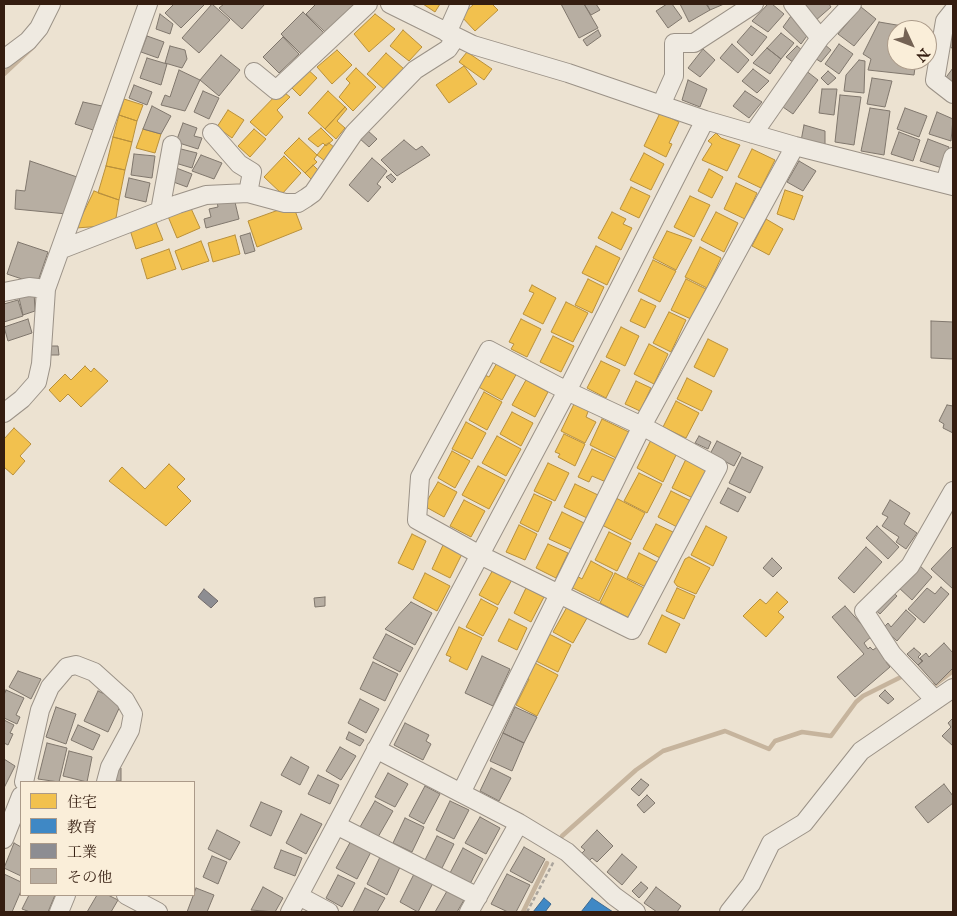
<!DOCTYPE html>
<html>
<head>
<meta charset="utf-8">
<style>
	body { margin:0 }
	#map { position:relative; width:957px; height:916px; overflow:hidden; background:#ece2d1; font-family:"IM FELL English","Noto Serif JP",serif }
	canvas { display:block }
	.frame { position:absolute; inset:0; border:5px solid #341d10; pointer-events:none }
	.legend { position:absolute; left:20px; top:781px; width:175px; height:115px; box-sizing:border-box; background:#faeed9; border:1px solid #ab9a89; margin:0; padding:6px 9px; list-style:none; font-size:15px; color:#341d10 }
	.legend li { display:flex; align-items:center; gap:10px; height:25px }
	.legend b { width:25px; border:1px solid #ab9a89 }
	.north { position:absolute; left:887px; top:20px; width:50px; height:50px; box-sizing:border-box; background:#faeed9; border:1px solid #ab9a89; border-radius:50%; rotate:133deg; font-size:14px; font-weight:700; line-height:20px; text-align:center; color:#341d10 }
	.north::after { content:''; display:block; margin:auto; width:18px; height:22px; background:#746254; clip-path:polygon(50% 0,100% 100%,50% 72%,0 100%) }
</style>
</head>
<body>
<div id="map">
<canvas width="957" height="916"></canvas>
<div class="frame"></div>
<ul class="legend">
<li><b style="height:14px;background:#f2c14e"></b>住宅</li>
<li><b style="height:14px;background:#3f88c5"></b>教育</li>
<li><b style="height:14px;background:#8d8d92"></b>工業</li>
<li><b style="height:14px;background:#b7aea2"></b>その他</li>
</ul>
<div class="north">N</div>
</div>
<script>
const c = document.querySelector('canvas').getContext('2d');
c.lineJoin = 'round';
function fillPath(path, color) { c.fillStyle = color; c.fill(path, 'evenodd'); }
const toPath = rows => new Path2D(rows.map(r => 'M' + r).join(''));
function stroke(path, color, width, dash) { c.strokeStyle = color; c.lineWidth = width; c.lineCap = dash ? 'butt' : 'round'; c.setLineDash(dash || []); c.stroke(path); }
const homes = toPath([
	[423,4,440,4,435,12,423,4],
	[474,4,492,4,498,10,475,31,461,16,474,4],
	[375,14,395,29,369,52,354,34,375,14],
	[403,30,422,47,409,61,390,46,403,30],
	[337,50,352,65,332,84,317,67,337,50],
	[467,52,492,69,484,80,459,62,467,52],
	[386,53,404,69,385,90,367,74,386,53],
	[304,66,317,78,300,96,287,83,304,66],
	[464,66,477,84,449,103,436,85,464,66],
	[356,68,376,87,353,111,339,97,350,83,346,79,356,68],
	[281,90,290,97,277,110,283,117,266,136,250,122,281,90],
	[328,91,345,107,325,129,308,113,328,91],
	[124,99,143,105,137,121,119,115,124,99],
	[345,107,347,109,337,121,345,128,336,139,325,129,345,107],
	[228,110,244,120,232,138,217,127,228,110],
	[660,113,679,122,669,143,672,144,666,157,644,146,660,113],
	[119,115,137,121,132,142,113,137,119,115],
	[321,128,333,140,326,146,323,143,318,147,308,139,321,128],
	[143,129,161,134,155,153,136,148,143,129],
	[254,129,266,139,250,157,238,146,254,129],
	[716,133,721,138,740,145,727,171,702,160,712,144,708,141,716,133],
	[113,137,132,142,125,170,106,166,113,137],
	[299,138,317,155,314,159,317,162,305,173,284,153,299,138],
	[329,143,335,148,325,161,317,155,325,145,329,143],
	[752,149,775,160,761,188,738,177,752,149],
	[644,153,664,164,651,190,630,180,644,153],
	[284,156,301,173,282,194,264,177,284,156],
	[313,165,319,171,311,179,305,173,313,165],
	[106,166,125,170,119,200,98,193,106,166],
	[709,169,723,177,712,198,698,191,709,169],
	[736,183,757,193,745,219,724,209,736,183],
	[631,187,650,196,639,218,620,209,631,187],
	[785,190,803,196,794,220,777,214,785,190],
	[94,191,119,200,116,218,103,226,76,228,94,191],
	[690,196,710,205,694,237,674,227,690,196],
	[189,204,200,228,177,238,167,214,189,204],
	[284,208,294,208,302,229,257,247,248,221,284,208],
	[612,212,626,219,623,224,632,228,621,250,598,238,612,212],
	[716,212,738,223,724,252,701,240,716,212],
	[766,219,783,229,769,255,752,246,766,219],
	[155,220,163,240,136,249,130,230,155,220],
	[667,231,692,240,676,270,653,258,667,231],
	[235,235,240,254,213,262,208,243,235,235],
	[201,241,209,261,182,270,175,251,201,241],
	[596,246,620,258,607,285,582,273,596,246],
	[700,247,721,258,707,288,685,277,700,247],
	[169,249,176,269,147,279,141,259,169,249],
	[653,260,676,271,660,302,638,291,653,260],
	[588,279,604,287,592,313,575,305,588,279],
	[686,279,706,289,691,319,671,310,686,279],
	[532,285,556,298,543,324,523,314,534,293,529,291,532,285],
	[641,299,656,306,645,328,630,321,641,299],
	[566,302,588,313,573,342,551,332,566,302],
	[669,312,686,320,671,352,653,343,669,312],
	[521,319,541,329,527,357,511,349,514,344,509,342,521,319],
	[621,327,639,336,625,366,606,357,621,327],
	[553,336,574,346,561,372,540,362,553,336],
	[708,339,728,349,714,377,694,367,708,339],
	[649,344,668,354,654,384,634,374,649,344],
	[498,361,518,371,502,400,475,385,481,373,489,377,498,361],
	[601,361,620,370,606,398,587,388,601,361],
	[85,366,91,372,94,368,108,381,81,407,68,394,60,402,49,390,65,374,71,380,85,366],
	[687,378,712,391,702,411,677,399,687,378],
	[526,380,548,392,535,417,512,405,526,380],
	[636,381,651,388,640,411,625,404,636,381],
	[484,392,502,402,487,430,469,420,484,392],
	[676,401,699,413,686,438,663,427,676,401],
	[575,402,589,409,586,417,596,422,585,443,561,431,575,402],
	[512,412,533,423,521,446,500,434,512,412],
	[602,419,631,433,618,459,590,445,602,419],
	[466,422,486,433,472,459,452,449,466,422],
	[14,428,31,444,20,456,25,461,13,475,4,467,4,439,14,428],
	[564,434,585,444,575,466,558,457,560,454,555,452,564,434],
	[497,436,521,449,506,476,482,463,497,436],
	[651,440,677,453,663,482,637,468,651,440],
	[592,449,616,460,606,482,592,476,589,482,578,477,592,449],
	[452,451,470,461,455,488,438,478,452,451],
	[686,459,710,471,695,499,672,488,686,459],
	[548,463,569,473,555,501,534,491,548,463],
	[169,464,185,479,177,487,191,501,166,526,109,481,122,467,145,489,169,464],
	[478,466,505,480,489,509,462,495,478,466],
	[639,473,662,484,647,513,624,501,639,473],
	[438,482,457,492,444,517,424,506,438,482],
	[575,484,598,495,587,518,564,507,575,484],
	[671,491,693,502,679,528,658,517,671,491],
	[534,494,552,502,538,532,520,523,534,494],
	[616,498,645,513,631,540,602,525,616,498],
	[464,500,485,511,471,537,450,526,464,500],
	[562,512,584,523,571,549,549,539,562,512],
	[656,524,675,533,662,559,643,549,656,524],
	[519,525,537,534,525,560,506,552,519,525],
	[706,526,727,537,713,566,691,555,706,526],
	[609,532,631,543,617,571,595,560,609,532],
	[412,534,426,541,413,570,398,563,412,534],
	[444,543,463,552,450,578,432,569,444,543],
	[548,544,568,553,556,578,536,568,548,544],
	[639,553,661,564,648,588,627,578,639,553],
	[689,557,710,568,696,594,677,586,674,582,685,559,689,557],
	[591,561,613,573,599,601,571,587,577,576,582,579,591,561],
	[495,566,514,576,498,605,479,595,495,566],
	[425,573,450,586,437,611,413,598,425,573],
	[615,573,646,589,631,619,600,603,615,573],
	[526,588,544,597,531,622,514,613,526,588],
	[677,588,695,596,684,619,666,611,677,588],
	[777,592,788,602,778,612,784,617,766,637,743,616,760,599,766,604,777,592],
	[481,599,498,608,483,636,466,627,481,599],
	[567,607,587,618,573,643,553,632,567,607],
	[662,615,680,624,666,653,648,644,662,615],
	[509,619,527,628,517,650,498,641,509,619],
	[459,627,482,638,467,670,449,661,451,657,446,655,459,627],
	[549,634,571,645,558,672,536,661,549,634],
	[535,663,558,675,537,716,516,705,529,679,527,678,535,663]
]);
fillPath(homes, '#f2c14e');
stroke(homes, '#b9903b', 1);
const schools = toPath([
	[544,898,551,904,545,912,533,912,544,898],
	[592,898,613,912,581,912,592,898]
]);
fillPath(schools, '#3f88c5');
stroke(schools, '#3c688f', 1);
const industry = toPath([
	[204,589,218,601,211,608,198,597,204,589]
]);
fillPath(industry, '#8d8d92');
stroke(industry, '#726b6b', 1);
stroke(toPath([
	[4,74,34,46],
	[932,687,953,671],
	[562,836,636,770,663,751,725,731,769,749,775,741,802,732,831,736,856,702,863,696,903,676,906,679],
	[523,912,547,863]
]), '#c6b49d', 4.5);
const building = toPath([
	[174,4,203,4,204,5,181,28,165,13,174,4],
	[212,4,230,20,199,53,182,38,212,4],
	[224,4,265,4,242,29,219,8,224,4],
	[316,4,352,4,353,5,326,33,306,14,316,4],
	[561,4,584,4,598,28,579,38,561,4],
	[584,4,596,4,600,10,591,15,584,4],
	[667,4,672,4,682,18,668,28,656,11,667,4],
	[680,4,706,4,710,10,689,22,680,4],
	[707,4,724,4,710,10,707,4],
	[768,4,772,4,784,14,768,32,752,21,768,4],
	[804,4,829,4,831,7,815,21,804,4],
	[861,7,876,19,854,46,838,34,861,7],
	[303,12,324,33,302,55,281,34,303,12],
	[160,14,173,24,170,34,156,29,160,14],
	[791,16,809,33,801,44,783,27,791,16],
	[879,22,920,29,897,30,897,60,916,60,914,75,868,70,871,59,863,54,879,22],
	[751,26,767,37,752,56,737,42,751,26],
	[953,28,953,49,943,41,953,28],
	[598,30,601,36,587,46,583,40,598,30],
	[781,33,794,43,781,59,767,48,781,33],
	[147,36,164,42,158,58,141,52,147,36],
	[283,37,299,54,279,73,263,57,283,37],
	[732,44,749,60,738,73,720,58,732,44],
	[824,44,831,50,821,62,813,57,824,44],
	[839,44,853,54,839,74,825,64,839,44],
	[170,46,185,50,187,59,182,68,165,63,170,46],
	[797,46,803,51,794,63,786,57,797,46],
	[767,48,781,59,770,74,753,63,767,48],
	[703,49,715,60,700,77,688,68,703,49],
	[221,55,240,70,219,96,200,80,221,55],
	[147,58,167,64,161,85,140,78,147,58],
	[859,60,865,61,864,93,844,91,846,75,859,60],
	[953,68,953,87,944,80,953,68],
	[753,69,769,81,757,93,742,81,753,69],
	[179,70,200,80,185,111,161,105,165,95,170,97,179,70],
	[805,70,818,80,793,114,780,105,805,70],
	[828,71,836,78,828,85,821,78,828,71],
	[872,78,892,81,885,107,867,104,872,78],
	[688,80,707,89,700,107,682,100,688,80],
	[134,85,152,92,147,105,129,98,134,85],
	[822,89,837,89,834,115,819,113,822,89],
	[203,91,219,98,209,119,194,112,203,91],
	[745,91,762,102,749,118,733,106,745,91],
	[840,95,861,97,854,145,835,142,840,95],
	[83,102,102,106,93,130,75,124,83,102],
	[152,106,171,116,161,134,143,129,152,106],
	[870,108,890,111,884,155,861,151,870,108],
	[905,108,927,116,919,137,897,129,905,108],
	[937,112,953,119,951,141,929,134,937,112],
	[183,123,197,128,194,136,202,138,198,149,176,142,183,123],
	[804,125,825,131,825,146,801,141,804,125],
	[367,130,377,139,369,147,359,138,367,130],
	[899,132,920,140,913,161,891,154,899,132],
	[928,139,949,147,942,168,920,161,928,139],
	[404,140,416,150,422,146,430,155,397,176,381,160,404,140],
	[177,148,197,153,192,168,172,162,177,148],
	[134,154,155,156,152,178,131,175,134,154],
	[201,155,222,163,214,179,192,171,201,155],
	[372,158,387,171,377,184,381,187,368,202,349,185,372,158],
	[30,161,80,178,67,214,15,209,16,190,25,191,30,161],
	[799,161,816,171,803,191,787,182,799,161],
	[171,166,192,174,187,187,168,180,171,166],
	[391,174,396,179,392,183,386,177,391,174],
	[129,178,150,183,146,202,125,197,129,178],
	[234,198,239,219,206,228,204,219,211,217,209,209,218,207,217,202,234,198],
	[250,233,255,251,245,254,240,236,250,233],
	[18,242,48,252,37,284,7,274,18,242],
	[34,291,35,311,23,315,19,298,15,299,13,293,34,291],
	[18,300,23,316,4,322,4,304,18,300],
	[28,319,32,333,8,341,4,327,28,319],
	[931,321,953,322,953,359,931,358,931,321],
	[49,346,58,346,59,355,49,355,49,346],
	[947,405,953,406,953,433,943,428,944,424,939,421,947,405],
	[699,436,711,442,708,449,695,443,699,436],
	[717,441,741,453,734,466,710,454,717,441],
	[742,457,763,467,750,493,729,483,742,457],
	[728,488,746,497,738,512,720,503,728,488],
	[890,500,910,513,904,524,917,533,906,549,896,542,899,537,882,526,888,517,882,514,890,500],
	[877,526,899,547,888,559,866,538,877,526],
	[953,546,953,589,931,569,953,546],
	[866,547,882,562,854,593,838,578,866,547],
	[772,558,782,568,773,577,763,568,772,558],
	[918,564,932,577,912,600,898,587,918,564],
	[941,587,949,594,924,623,908,609,927,588,935,594,941,587],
	[888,588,897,596,880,614,871,606,888,588],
	[325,597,325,606,315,607,314,598,325,597],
	[411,602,432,613,415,645,385,629,411,602],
	[845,606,872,636,864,643,868,649,870,647,873,650,881,644,892,657,886,662,890,667,855,697,837,677,864,654,832,617,845,606],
	[906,610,916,619,897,641,883,628,888,623,891,627,906,610],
	[386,634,413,648,400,672,373,658,386,634],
	[944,643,953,653,953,668,936,685,918,665,923,661,920,658,926,653,929,657,944,643],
	[914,648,921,654,918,657,922,661,918,665,907,654,914,648],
	[482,656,510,669,493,706,465,693,482,656],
	[373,662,398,674,385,701,360,689,373,662],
	[18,671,41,679,31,699,9,687,18,671],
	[6,690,24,698,16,715,20,717,17,724,4,718,4,695,6,690],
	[885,690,894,699,888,704,879,696,885,690],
	[98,691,122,702,108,732,84,721,98,691],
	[360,699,379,709,366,733,348,723,360,699],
	[56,707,76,714,66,744,46,737,56,707],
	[515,707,537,717,524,743,503,733,515,707],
	[953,718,953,746,942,736,951,727,948,723,953,718],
	[4,720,14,725,10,733,13,734,8,745,4,743,4,720],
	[405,723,429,735,426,741,431,744,423,760,394,745,405,723],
	[78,725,100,735,93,750,71,740,78,725],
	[349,732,364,740,360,746,346,739,349,732],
	[503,733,524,743,512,771,490,761,503,733],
	[47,743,67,748,59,782,38,779,47,743],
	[340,747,356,756,341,780,326,771,340,747],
	[69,751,92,757,87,782,63,776,69,751],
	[291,757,309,767,300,785,281,775,291,757],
	[4,759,15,766,4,788,4,759],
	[113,768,121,768,121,781,113,781,113,768],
	[491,768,511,778,499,801,480,791,491,768],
	[388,773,408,784,395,807,375,797,388,773],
	[318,775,339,785,330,804,308,794,318,775],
	[641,779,649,785,639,796,631,789,641,779],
	[944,784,953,796,953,803,928,823,915,807,944,784],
	[425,786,440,794,424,824,409,816,425,786],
	[647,795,655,803,644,813,637,805,647,795],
	[375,801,393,811,378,837,360,827,375,801],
	[450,801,469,810,454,839,436,830,450,801],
	[261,802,282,811,271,836,250,826,261,802],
	[301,814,322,824,306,854,286,843,301,814],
	[480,817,500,828,486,854,465,843,480,817],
	[405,818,424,827,412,852,393,843,405,818],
	[217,830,240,842,230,860,208,849,217,830],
	[597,830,613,846,597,862,592,858,589,861,581,854,585,850,581,847,597,830],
	[437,836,454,844,442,868,425,860,437,836],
	[352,839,372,850,357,879,336,868,352,839],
	[14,843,21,847,21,876,4,868,14,843],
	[524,847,545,859,532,883,510,871,524,847],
	[463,848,483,859,470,884,450,873,463,848],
	[281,850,302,858,295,876,274,868,281,850],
	[622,854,637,867,622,885,607,872,622,854],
	[381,855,401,865,387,895,367,884,381,855],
	[212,856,227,862,218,884,203,877,212,856],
	[4,874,21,882,21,891,12,912,4,912,4,874],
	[414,874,433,883,418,912,400,902,414,874],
	[507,874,530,885,516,912,508,912,491,904,507,874],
	[338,875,355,883,342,907,326,898,338,875],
	[641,882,648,888,639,898,632,891,641,882],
	[263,887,283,898,275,912,251,910,263,887],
	[656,887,681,906,677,912,657,912,644,903,656,887],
	[196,888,214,895,207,912,187,912,196,888],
	[365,888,385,898,377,912,353,912,365,888],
	[447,891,464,900,457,912,435,912,447,891],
	[29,895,55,895,48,912,30,912,22,909,29,895],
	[97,895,108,895,118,900,111,912,87,912,97,895]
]);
fillPath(building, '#b7aea2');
stroke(building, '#80776d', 1);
const minor = toPath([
	[390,4,473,45,568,73,705,120,795,146,953,186],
	[793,4,820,38],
	[953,11,945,21,935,80,953,94],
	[447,33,460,4],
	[4,59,28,41,39,28,51,4],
	[254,72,276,90,368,4],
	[661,105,674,76,674,43,694,43,754,4],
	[212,133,239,164,252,172,248,193],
	[753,134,820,38,852,4],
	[945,183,953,157],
	[160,211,172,145],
	[62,249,178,204,206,195,248,193,285,203,298,203,306,198,313,193,354,133,415,70,448,49,456,37],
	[4,292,29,287,46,289],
	[489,350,567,391,642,426,718,467,632,630,480,555,417,520,420,477,489,350],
	[4,413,22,399,37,382,41,364,46,289,148,4],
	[935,700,892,654,864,611,910,566,953,491],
	[376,749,519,823,567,852,614,896,636,912],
	[24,782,40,710,50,687,67,667,76,665,94,672,125,700,133,714,130,730,110,767,106,782],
	[461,793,642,426,795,146],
	[336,825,478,897],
	[4,839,21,796],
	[126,895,158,912],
	[299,896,329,912],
	[59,912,66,895],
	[290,912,567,391,705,120],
	[469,912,519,823],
	[729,912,751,884,771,843,804,823,861,751,953,688]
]);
stroke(minor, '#9b9287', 20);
stroke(toPath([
	[527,912,554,861]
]), '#aba59d', 2.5, [4, 2.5]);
stroke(minor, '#efeae1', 18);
</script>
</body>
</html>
